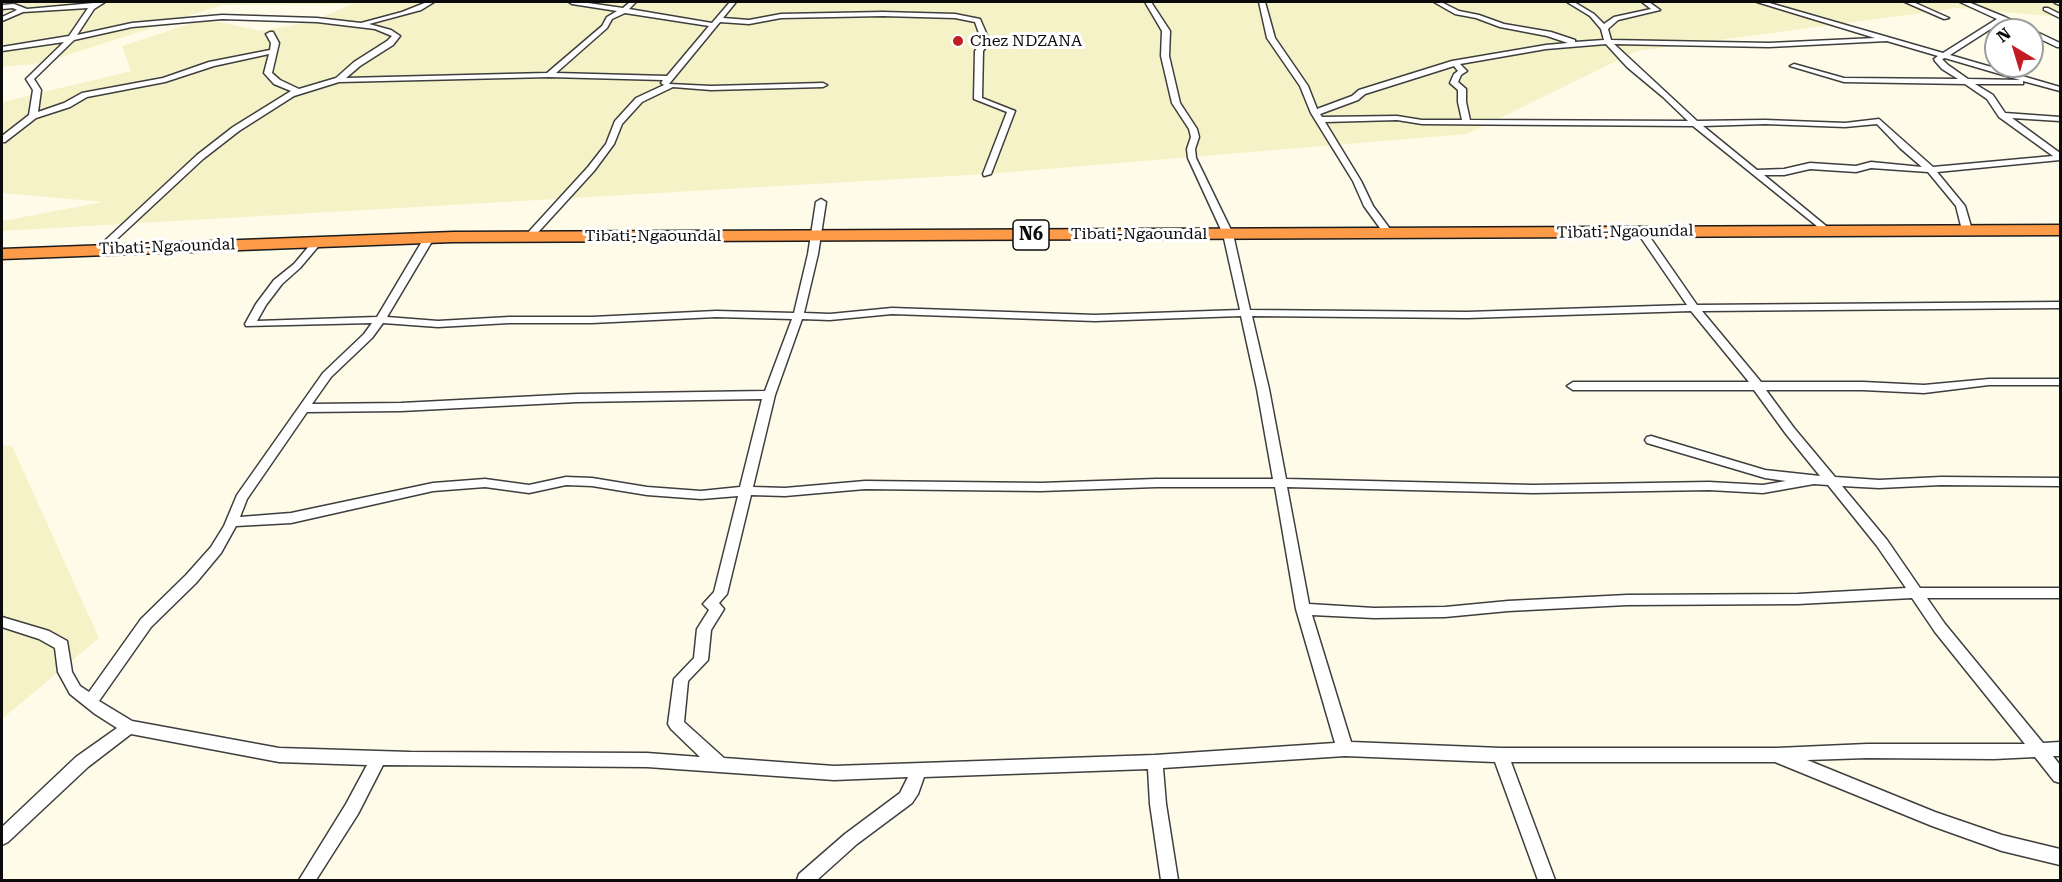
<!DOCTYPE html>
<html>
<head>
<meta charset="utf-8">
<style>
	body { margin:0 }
	#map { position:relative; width:2062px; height:882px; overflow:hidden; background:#fffbe9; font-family:"Roboto Serif",serif }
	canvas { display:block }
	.frame { position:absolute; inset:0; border:3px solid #0b0b0b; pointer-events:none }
	.north { position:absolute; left:1984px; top:18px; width:60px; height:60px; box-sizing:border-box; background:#fff; border:2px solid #9d9d9d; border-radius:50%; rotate:322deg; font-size:16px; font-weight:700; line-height:24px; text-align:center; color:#0b0b0b }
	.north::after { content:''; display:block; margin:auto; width:21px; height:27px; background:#c21c24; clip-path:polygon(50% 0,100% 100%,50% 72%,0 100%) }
</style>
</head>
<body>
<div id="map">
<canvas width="2062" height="882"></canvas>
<div class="frame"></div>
<div class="north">N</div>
</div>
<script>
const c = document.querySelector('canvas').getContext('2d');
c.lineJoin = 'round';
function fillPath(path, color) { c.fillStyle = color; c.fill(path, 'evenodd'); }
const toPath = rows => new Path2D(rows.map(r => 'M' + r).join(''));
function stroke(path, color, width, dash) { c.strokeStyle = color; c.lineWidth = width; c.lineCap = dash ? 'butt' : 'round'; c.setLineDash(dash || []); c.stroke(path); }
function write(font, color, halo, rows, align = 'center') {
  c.font = font + ' "Roboto Serif",serif'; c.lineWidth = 6; c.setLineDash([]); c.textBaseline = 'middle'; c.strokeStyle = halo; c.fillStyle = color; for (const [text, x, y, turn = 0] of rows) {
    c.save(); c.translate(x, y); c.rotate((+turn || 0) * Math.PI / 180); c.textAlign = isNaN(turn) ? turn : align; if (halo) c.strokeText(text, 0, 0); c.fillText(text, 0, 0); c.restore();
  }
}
fillPath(toPath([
	[2,2,2060,2,2060,17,1958,8,1637,51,1467,134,987,174,2,231,2,221,103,202,2,193,2,102,131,71,122,46,205,19,262,31,313,21,352,4,222,5,43,63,2,67],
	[2,445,12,446,99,638,2,719]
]), '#f6f2c7');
const street = toPath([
	[105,2,94,9,77,35,132,23,222,15,317,18,361,23,402,12,427,2,434,2,421,10,369,24,391,30,400,36,393,45,360,66,346,78,547,73,602,26,607,17,617,11,572,4,569,2,581,2,623,8,630,2,636,2,629,9,712,23,730,2,736,2,723,18,749,20,781,14,883,12,955,14,980,19,990,42,983,51,982,98,1015,111,991,174,984,176,983,174,1007,112,974,99,975,51,982,42,975,22,955,18,883,16,781,18,749,24,720,22,669,84,711,86,823,83,827,85,823,87,711,90,673,87,642,102,622,124,614,144,594,171,532,239,526,239,524,237,588,167,606,144,615,121,636,98,664,85,661,83,663,80,549,77,339,82,294,96,239,131,203,159,103,252,100,253,95,250,97,248,197,155,233,127,291,91,274,84,264,73,269,54,214,66,165,82,87,97,70,107,36,118,5,142,2,142,2,136,29,115,33,90,26,79,64,42,2,51,2,47,69,36,88,8,23,12,2,21,2,17,17,10,13,8,2,9,2,5,14,4,27,9,105,2],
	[625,13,709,26,667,76,556,73,607,28,612,19,625,13],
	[222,19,317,22,375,29,392,36,387,41,354,62,336,78,299,89,280,80,272,73,279,43,273,32,270,32,266,34,271,43,270,50,209,62,163,78,82,93,64,103,38,112,41,90,34,79,74,40,132,27,222,19],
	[1145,2,1151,2,1170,31,1169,56,1180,103,1197,129,1199,137,1195,149,1196,158,1233,234,1250,310,1467,312,1687,305,1637,232,1642,229,1645,230,1697,305,2060,302,2060,308,1702,311,1761,382,1863,382,1924,385,1989,379,2060,379,2060,385,1989,385,1924,393,1863,390,1766,390,1794,428,1835,477,1879,480,1941,477,2060,478,2060,486,1941,485,1879,488,1842,486,1887,540,1920,588,2060,588,2060,598,1927,598,1945,624,2043,743,2060,742,2060,756,2053,756,2060,765,2060,783,2054,781,2035,757,1994,759,1867,758,1807,760,1935,812,2002,835,2060,849,2060,865,2002,851,1932,826,1775,762,1511,762,1555,880,1538,880,1495,762,1345,756,1163,768,1166,804,1178,880,1161,880,1150,804,1148,769,924,777,918,794,912,803,857,844,817,880,797,880,799,874,845,834,900,793,908,777,834,780,647,767,383,765,358,814,316,880,299,880,346,804,367,765,279,762,131,734,88,767,8,842,2,845,2,827,76,757,117,728,95,714,70,694,58,672,55,648,39,639,2,627,2,617,49,631,67,641,72,672,80,686,89,692,141,619,186,575,211,547,224,526,237,495,323,373,364,334,372,323,246,326,245,324,256,304,274,280,294,264,314,240,320,240,322,242,300,268,282,284,266,305,257,321,377,317,424,238,429,235,434,238,387,317,438,321,509,317,592,317,716,311,794,313,808,254,816,202,821,199,826,202,818,254,804,313,830,314,892,308,1095,315,1240,310,1223,234,1188,158,1187,149,1191,137,1189,129,1172,103,1161,56,1162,31,1145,2],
	[1691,311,1749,382,1573,382,1567,386,1573,390,1754,390,1786,434,1820,476,1765,470,1651,436,1647,437,1645,440,1647,443,1765,478,1786,481,1763,485,1709,482,1533,485,1286,479,1269,389,1252,316,1467,318,1691,311],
	[892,314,1095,321,1241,316,1257,389,1273,479,1156,479,1041,483,865,481,785,488,753,487,775,395,802,319,830,320,892,314],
	[716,317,792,319,765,391,577,394,401,403,312,404,331,377,372,338,383,323,438,327,509,323,592,323,716,317],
	[762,399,740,487,701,491,647,487,592,478,566,477,529,485,485,479,433,483,291,513,240,517,247,499,307,412,401,411,577,402,762,399],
	[1814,484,1828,485,1877,546,1906,588,1798,594,1627,595,1508,601,1445,607,1374,608,1309,604,1287,487,1533,493,1709,490,1763,493,1814,484],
	[566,485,592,486,647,495,701,499,738,496,714,592,703,604,709,610,697,629,694,658,674,679,668,724,671,729,700,757,647,753,410,752,279,748,132,721,99,701,151,627,196,583,221,553,236,526,291,523,433,491,485,487,529,493,566,485],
	[1156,487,1275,487,1296,609,1335,743,1155,755,834,766,724,758,684,722,688,681,708,660,711,630,724,609,719,603,727,594,751,495,785,496,865,489,1041,491,1156,487],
	[1912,598,1935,632,2025,744,1867,744,1777,748,1501,748,1351,742,1312,615,1374,618,1445,617,1508,611,1627,605,1798,604,1912,598],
	[1259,2,1265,2,1275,38,1308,86,1317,109,1352,96,1359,90,1452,61,1546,45,1568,43,1547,36,1500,27,1476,18,1455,14,1434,2,1441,2,1459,11,1479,15,1504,24,1551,32,1575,40,1575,42,1604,40,1601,29,1590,16,1567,2,1574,2,1594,14,1604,24,1614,17,1651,9,1642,2,1649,2,1660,10,1618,20,1608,29,1611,40,1769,43,1875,38,1757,2,1766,2,1943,53,1997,19,1960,2,1968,2,2005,17,2060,43,2060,47,2057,47,2032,35,2032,30,2023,30,2003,21,1950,55,2060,87,2060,91,2023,81,2023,84,1975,84,1993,95,2005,113,2060,117,2060,121,2012,118,2060,153,2060,160,1937,172,1965,206,1972,230,1967,233,1962,230,1956,206,1928,172,1871,168,1856,172,1810,169,1784,175,1764,175,1831,230,1833,232,1828,235,1693,126,1422,124,1397,120,1325,122,1361,181,1373,206,1393,233,1388,236,1385,235,1364,206,1353,181,1311,113,1300,86,1267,38,1259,2],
	[1887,41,1938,56,1934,59,1935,61,1942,69,1958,79,1844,78,1794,64,1790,66,1844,82,1965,84,1987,99,1999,117,2053,156,1933,167,1879,119,1845,123,1765,120,1697,121,1614,44,1769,47,1887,41],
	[1606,44,1627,67,1663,97,1688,121,1470,120,1466,102,1466,89,1458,82,1461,75,1467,71,1460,64,1546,49,1606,44],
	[1945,58,2020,80,1968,79,1948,65,1942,59,1945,58],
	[1454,66,1458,71,1454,74,1450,83,1458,90,1458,102,1462,120,1422,120,1397,116,1322,117,1320,114,1358,100,1365,94,1454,66],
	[1765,124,1845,127,1877,124,1900,148,1922,167,1871,162,1856,166,1810,163,1784,169,1757,170,1703,126,1765,124],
	[1905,2,1913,2,1949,18,1944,19,1905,2],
	[2054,2,2060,2,2060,5,2055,3,2054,2],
	[2044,8,2048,8,2060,14,2060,18,2044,10,2044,8]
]);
const highway = toPath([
	[2060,225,2060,235,453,242,2,259,2,249,453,232,2060,225]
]);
stroke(street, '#3e3e3e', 3);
stroke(highway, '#1c1c1c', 3);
fillPath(street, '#fff');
fillPath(highway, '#fd9b48');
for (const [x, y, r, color] of [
	[958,41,6,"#c21c24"]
]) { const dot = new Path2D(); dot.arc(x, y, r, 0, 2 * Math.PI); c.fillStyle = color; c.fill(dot); stroke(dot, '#fff', 2); }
write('16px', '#0b0b0b', '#fff', [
	["Chez NDZANA",970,41]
], 'left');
write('16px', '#0b0b0b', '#fff', [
	["Tibati-Ngaoundal",1625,232,-1],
	["Tibati-Ngaoundal",1139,234],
	["Tibati-Ngaoundal",653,236],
	["Tibati-Ngaoundal",167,247,-2]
]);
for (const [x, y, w] of [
	[1031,235,36]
]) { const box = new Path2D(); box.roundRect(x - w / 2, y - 15, w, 30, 4.5); c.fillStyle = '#fff'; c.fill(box); stroke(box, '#0b0b0b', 1.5); }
write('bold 18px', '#0b0b0b', null, [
	["N6",1031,235]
]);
</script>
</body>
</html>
